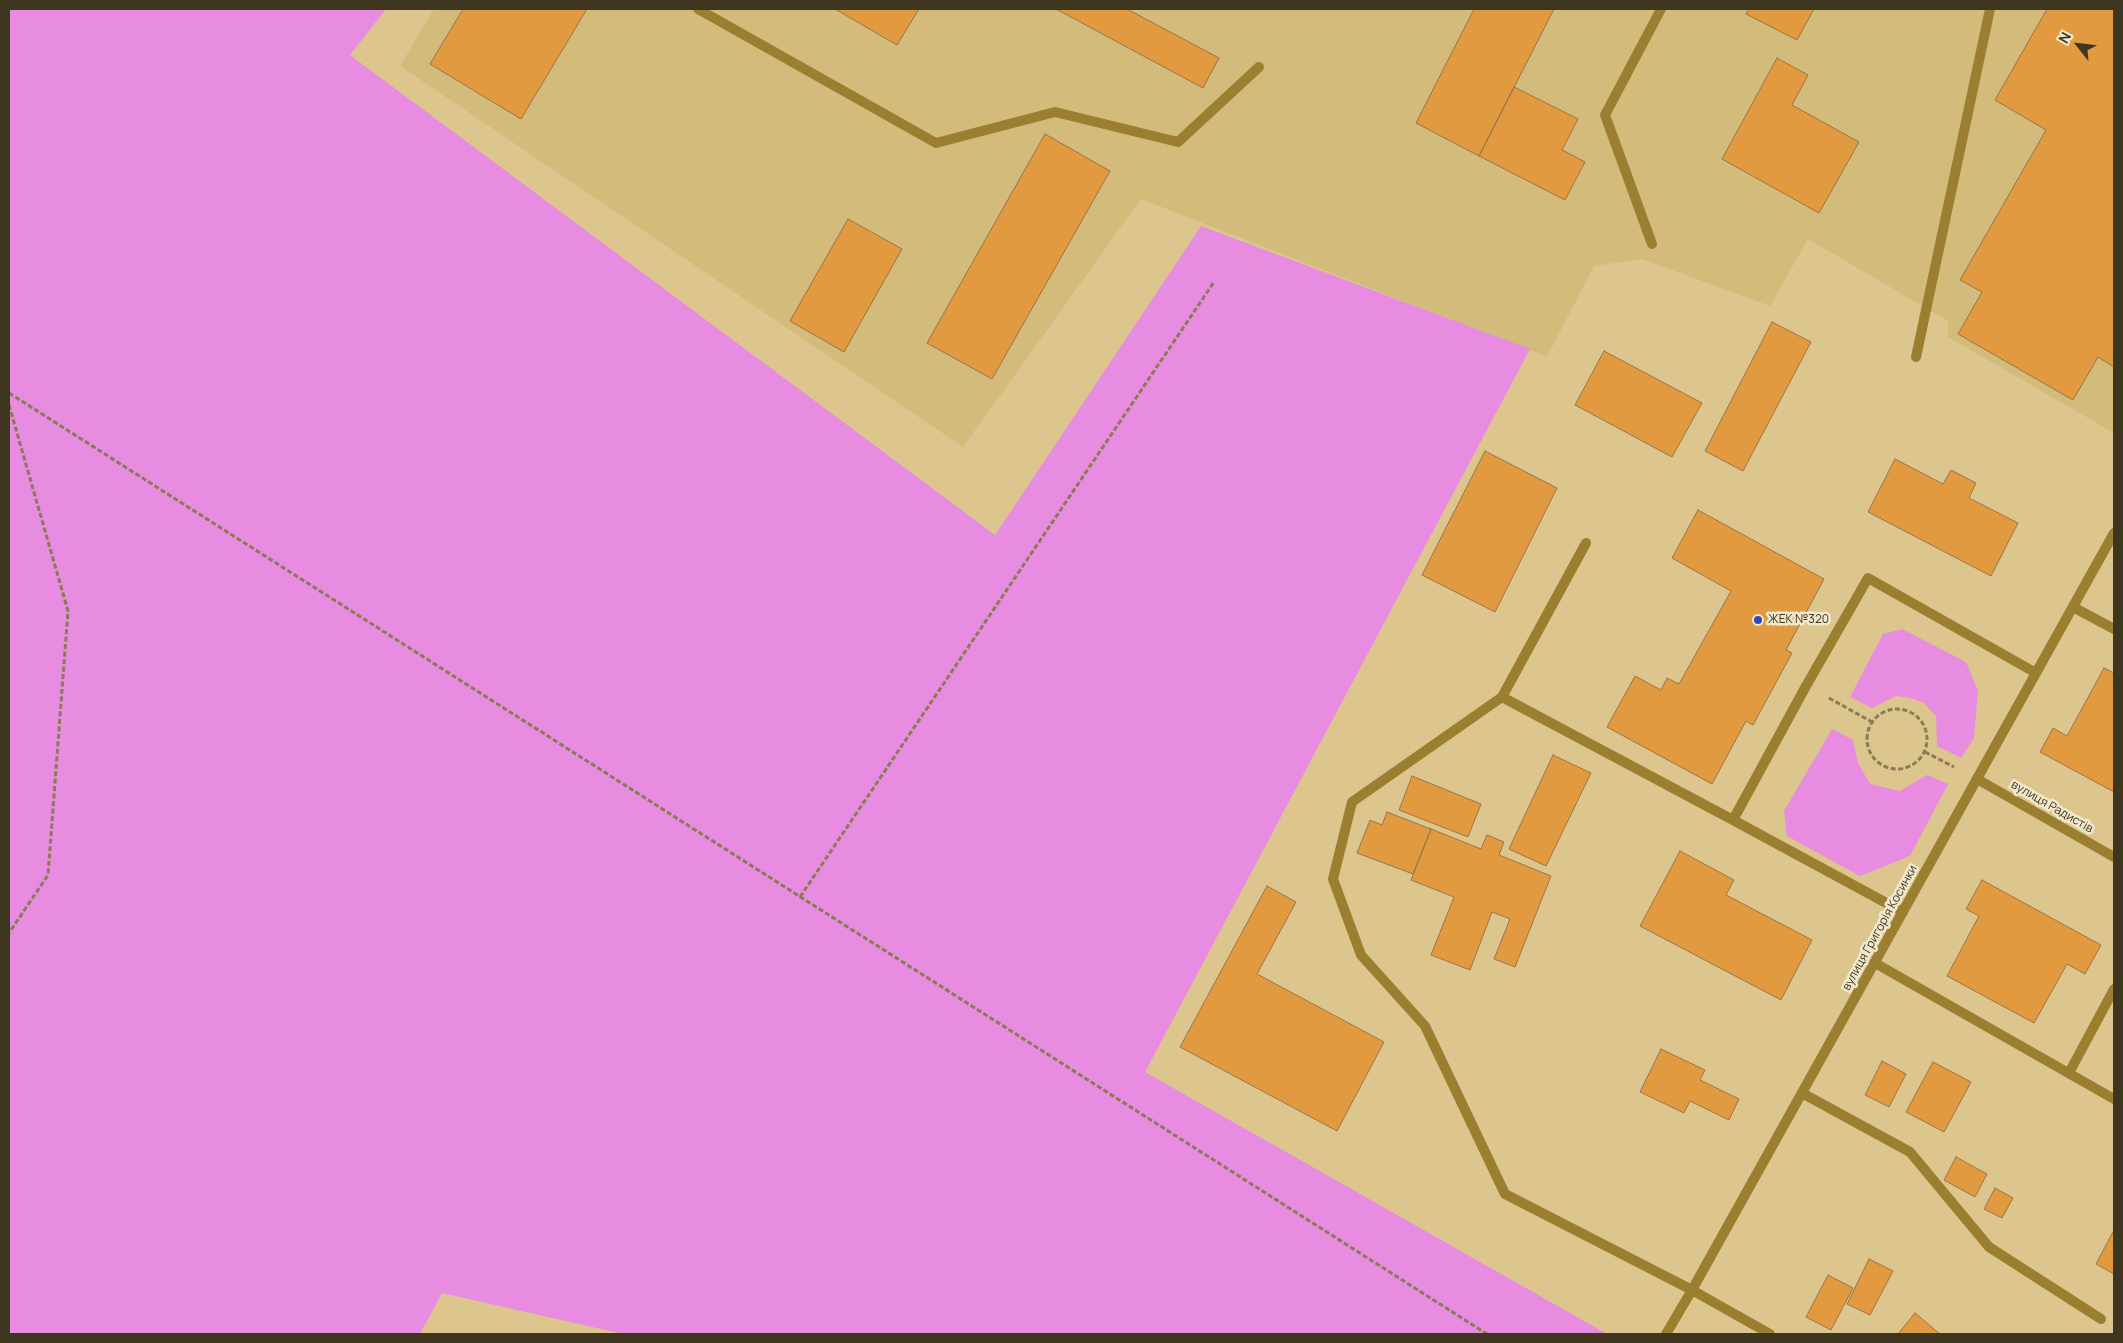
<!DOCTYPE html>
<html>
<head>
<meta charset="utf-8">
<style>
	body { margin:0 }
	#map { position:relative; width:2123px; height:1343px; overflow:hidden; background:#dcc68e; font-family:Manrope,sans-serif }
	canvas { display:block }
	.frame { position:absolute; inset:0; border:10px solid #3f361f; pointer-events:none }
	.north { position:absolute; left:2053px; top:20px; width:50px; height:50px; -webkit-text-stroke:4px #f2e8cc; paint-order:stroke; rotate:299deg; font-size:14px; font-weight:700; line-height:20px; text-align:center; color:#3f361f }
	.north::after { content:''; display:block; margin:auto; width:18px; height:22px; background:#3f361f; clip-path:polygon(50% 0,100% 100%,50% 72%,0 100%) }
</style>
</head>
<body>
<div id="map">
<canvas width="2123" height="1343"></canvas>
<div class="frame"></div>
<div class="north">N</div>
</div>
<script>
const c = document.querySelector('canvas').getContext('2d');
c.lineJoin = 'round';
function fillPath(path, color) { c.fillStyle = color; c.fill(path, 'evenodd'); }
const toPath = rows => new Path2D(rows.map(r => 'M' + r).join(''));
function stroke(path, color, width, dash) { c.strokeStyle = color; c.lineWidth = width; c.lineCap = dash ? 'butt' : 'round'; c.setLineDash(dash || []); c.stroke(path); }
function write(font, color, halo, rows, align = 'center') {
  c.font = font + ' Manrope,sans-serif'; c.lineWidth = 5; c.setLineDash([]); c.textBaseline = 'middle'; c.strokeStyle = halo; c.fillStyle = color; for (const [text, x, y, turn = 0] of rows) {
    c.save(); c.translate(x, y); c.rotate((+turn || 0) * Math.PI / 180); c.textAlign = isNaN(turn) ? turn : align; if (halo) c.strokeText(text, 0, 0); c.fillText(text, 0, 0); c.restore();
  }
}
fillPath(toPath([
	[434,9,2114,9,2114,433,1948,337,1948,321,1808,239,1770,306,1642,259,1594,266,1547,357,1141,199,963,447,400,66]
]), '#d3bb7b');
fillPath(toPath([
	[9,9,386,9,350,55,995,535,1201,226,1530,349,1145,1072,1607,1334,623,1334,442,1293,420,1334,9,1334],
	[1902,629,1966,662,1978,691,1974,738,1961,758,1937,746,1936,716,1924,703,1911,698,1896,696,1872,708,1850,697,1883,634],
	[1832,729,1853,740,1858,763,1870,784,1900,791,1927,775,1948,784,1910,856,1860,876,1787,836,1784,811]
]), '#e78ce0');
const building = toPath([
	[463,9,587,9,521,119,430,64,463,9],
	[835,9,919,9,897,45,835,9],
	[1056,9,1127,9,1219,58,1203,88,1056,9],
	[1474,9,1554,9,1479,156,1416,123,1474,9],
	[1749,9,1814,9,1797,40,1746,14,1749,9],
	[2047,9,2114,9,2114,367,2098,357,2073,400,1958,334,1982,292,1960,280,2046,130,1995,100,2047,9],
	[1777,58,1808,75,1792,105,1859,142,1819,213,1722,159,1777,58],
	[1514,87,1578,119,1562,150,1585,162,1565,200,1479,156,1514,87],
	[1045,134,1110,171,992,379,927,343,1045,134],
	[848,219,902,249,844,352,790,321,848,219],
	[1772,322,1811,342,1743,471,1705,451,1772,322],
	[1604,351,1702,403,1672,457,1575,405,1604,351],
	[1485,451,1557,488,1495,612,1422,575,1485,451],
	[1895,459,1943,484,1951,470,1976,483,1969,498,2018,523,1991,576,1868,512,1895,459],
	[1698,510,1824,579,1786,650,1792,653,1753,725,1746,721,1712,784,1607,727,1635,676,1661,690,1667,678,1679,684,1731,591,1672,558,1698,510],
	[2104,668,2114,673,2114,792,2040,752,2053,728,2067,736,2104,668],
	[1553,755,1591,773,1546,866,1509,849,1553,755],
	[1412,776,1481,804,1468,837,1399,810,1412,776],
	[1387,812,1431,829,1413,874,1357,853,1370,820,1382,825,1387,812],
	[1431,829,1481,849,1487,835,1504,842,1499,855,1551,876,1515,967,1494,959,1510,919,1492,912,1470,970,1431,955,1454,897,1411,880,1431,829],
	[1680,851,1734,880,1726,895,1812,940,1781,1000,1640,926,1680,851],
	[1982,880,2101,945,2085,974,2067,964,2034,1023,1947,976,1979,916,1966,909,1982,880],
	[1267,886,1296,902,1257,974,1384,1042,1337,1131,1180,1047,1267,886],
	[1661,1049,1705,1070,1700,1080,1739,1099,1729,1120,1690,1101,1684,1113,1640,1092,1661,1049],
	[1882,1061,1906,1074,1889,1107,1865,1095,1882,1061],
	[1933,1062,1971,1082,1944,1132,1906,1112,1933,1062],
	[1956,1157,1987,1174,1975,1197,1944,1180,1956,1157],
	[1995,1188,2013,1198,2002,1218,1984,1209,1995,1188],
	[2114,1230,2114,1274,2096,1264,2114,1230],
	[1869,1259,1893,1271,1870,1315,1847,1304,1869,1259],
	[1828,1275,1853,1288,1831,1330,1806,1317,1828,1275],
	[1915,1313,1940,1334,1898,1334,1915,1313]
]);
fillPath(building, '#e19a40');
stroke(building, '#9a7448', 1);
stroke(toPath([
	[9,393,1487,1334],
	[9,405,68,611,48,875,9,933],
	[1829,698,1872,722],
	'1867 739a30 30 0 1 1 60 0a30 30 0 1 1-60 0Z',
	[1925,752,1954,767],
	[800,897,1214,282]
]), '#8a7b54', 3, [5, 2.5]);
stroke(toPath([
	[698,9,936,143,1055,112,1178,142,1259,67],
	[1652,244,1605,115,1661,9],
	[1916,357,1990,9],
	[2073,607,2114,629],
	[1502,697,1586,543],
	[1903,912,1733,820,1806,686,1868,578,2036,673],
	[1875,963,2114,1099],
	[2069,1073,2114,989],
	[1802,1093,1910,1152,1989,1247,2101,1319],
	[1666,1334,1692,1290,1505,1194,1425,1026,1361,955,1333,879,1352,802,1502,697,1733,820]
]), '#9b7f30', 10);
stroke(toPath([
	[1977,779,2114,857],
	[1770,1334,1692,1290,2114,533]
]), '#9b7f30', 10);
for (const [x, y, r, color] of [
	[1758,620,5,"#3248b9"]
]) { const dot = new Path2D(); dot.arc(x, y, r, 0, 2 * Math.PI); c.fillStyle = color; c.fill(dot); stroke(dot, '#f2e8cc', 2); }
write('12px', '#3f361f', '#f2e8cc', [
	["ЖЕК №320",1768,620]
], 'left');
write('12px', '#3f361f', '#f2e8cc', [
	["вулиця Радистів",2052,807,30],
	["вулиця Григорія Косинки",1880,928,-61]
]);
</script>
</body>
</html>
